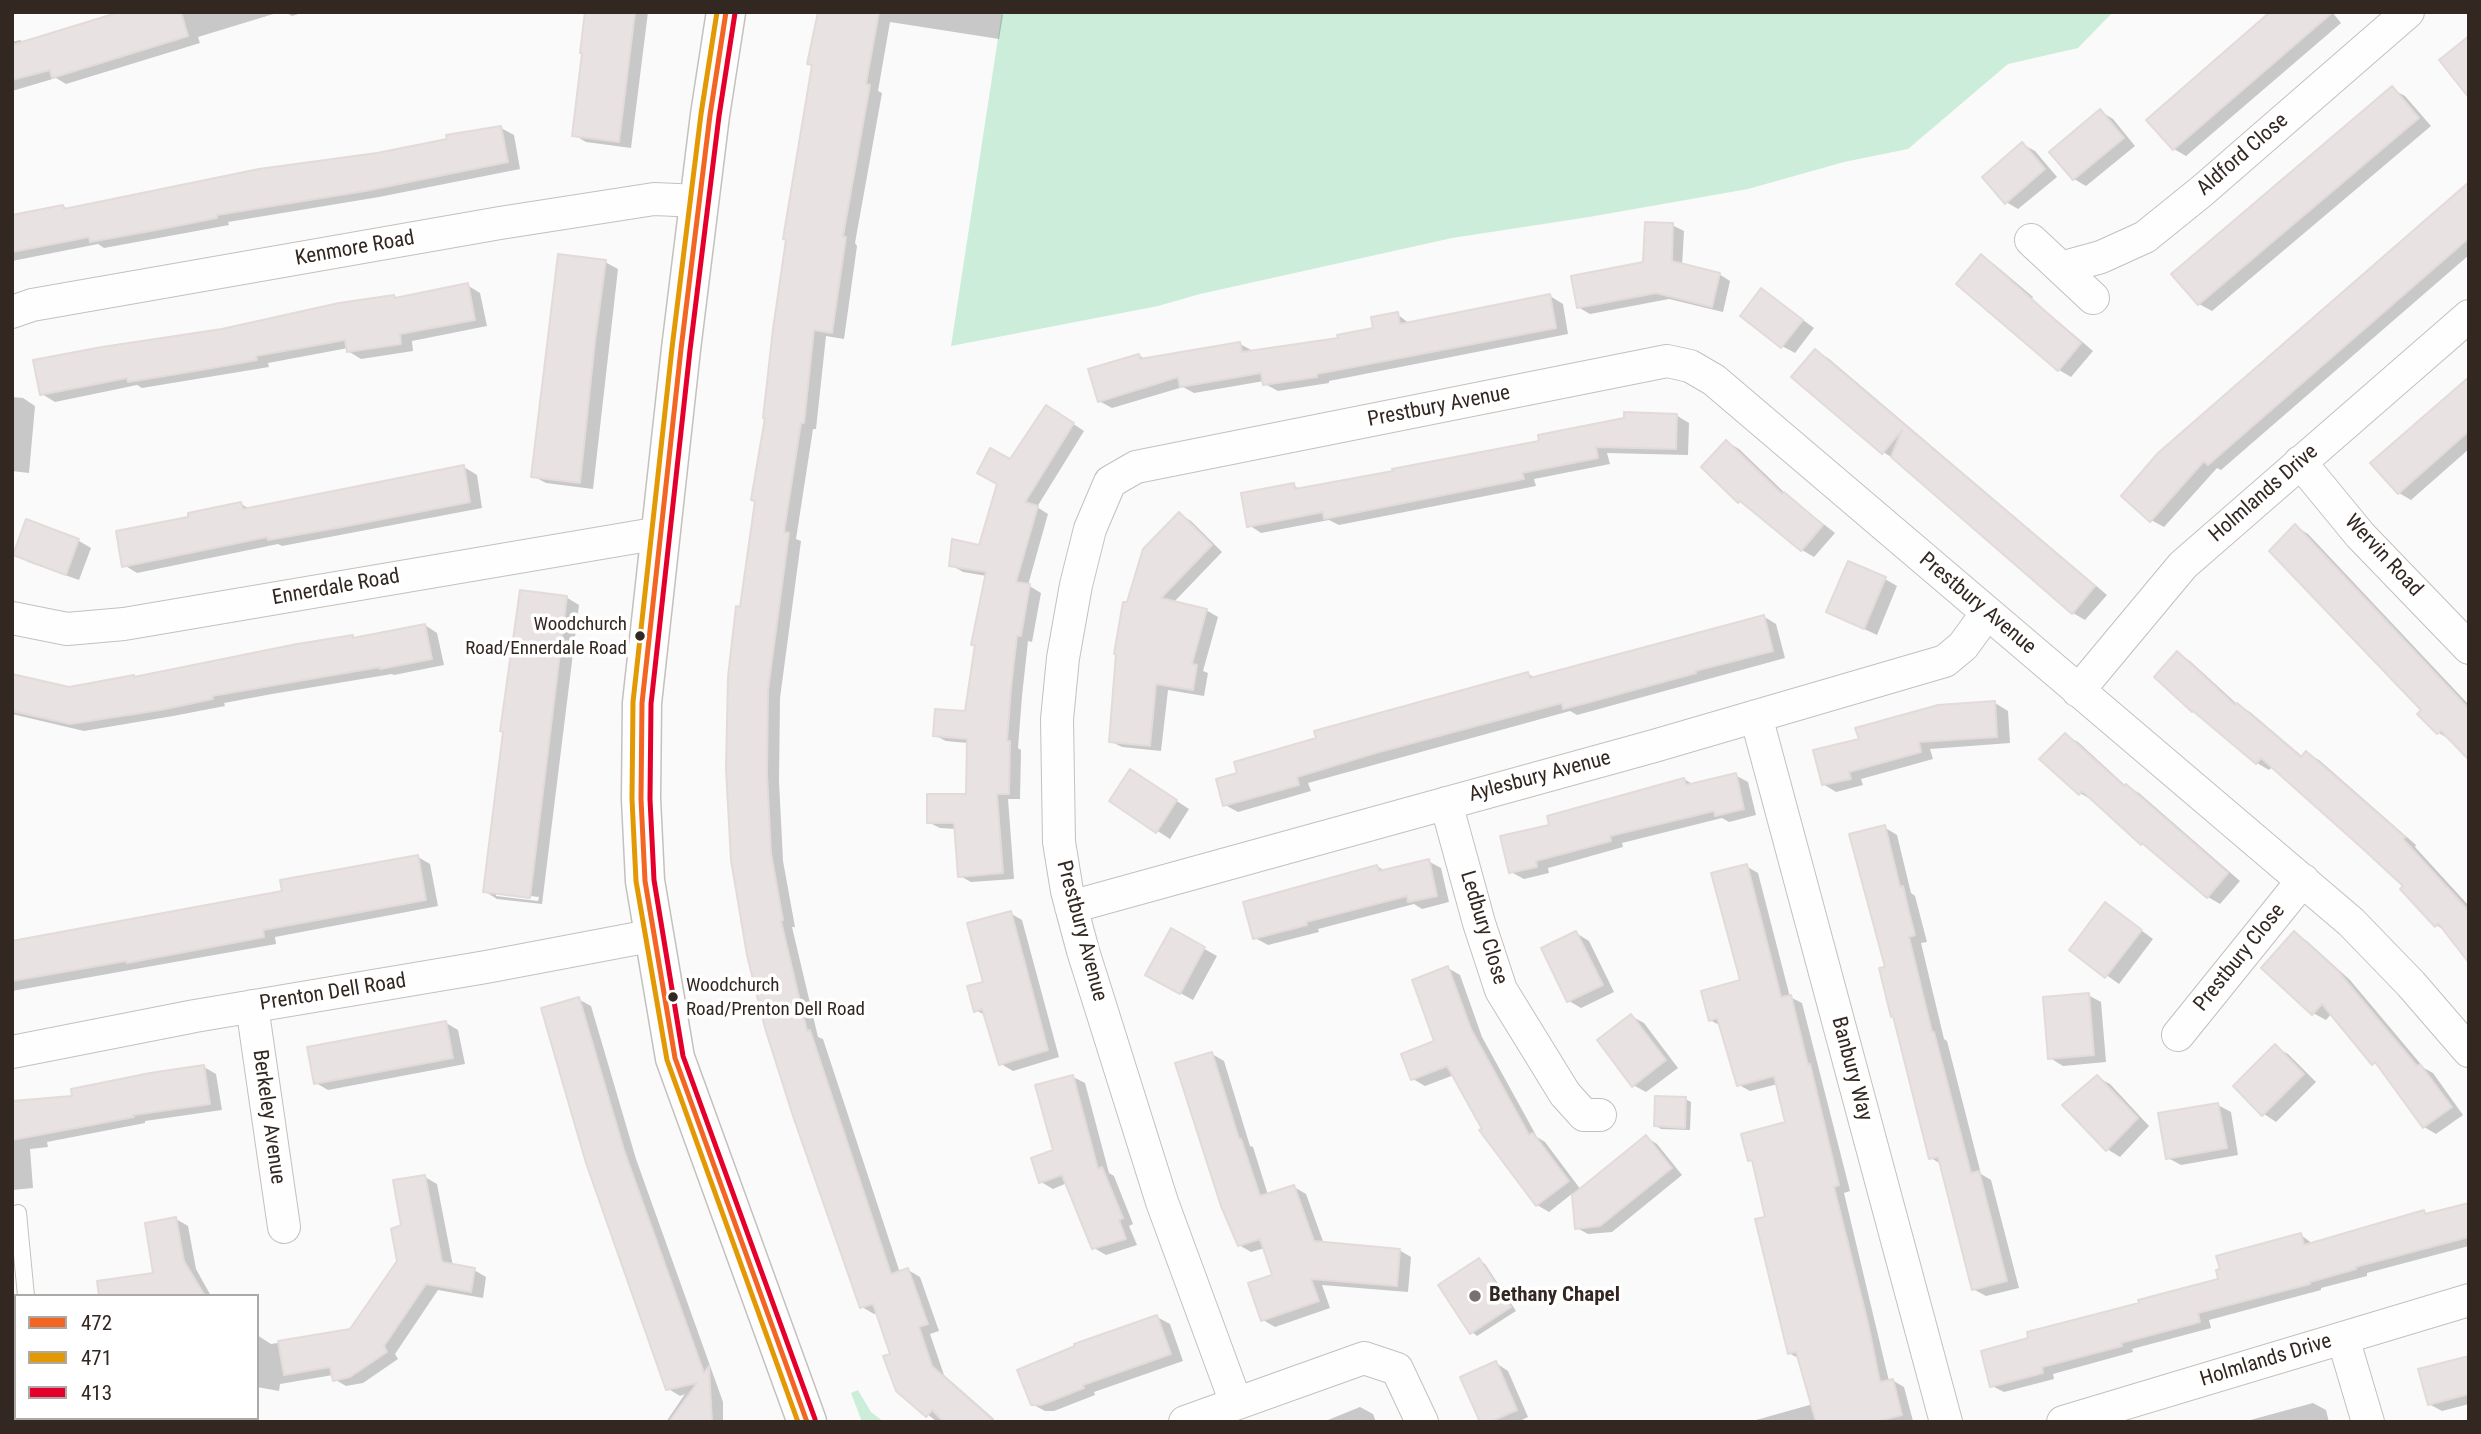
<!DOCTYPE html>
<html>
<head>
<meta charset="utf-8">
<style>
	body { margin:0 }
	#map { position:relative; width:2481px; height:1434px; overflow:hidden; background:#fafafa; font-family:"Roboto Condensed",sans-serif }
	canvas { display:block }
	.frame { position:absolute; inset:0; border:14px solid #332721; pointer-events:none }
	.legend { position:absolute; left:14px; top:1294px; width:245px; height:126px; box-sizing:border-box; background:#fff; border:2px solid #ada9a6; margin:0; padding:9px 12px; list-style:none; font-size:21px; color:#332721 }
	.legend li { display:flex; align-items:center; gap:14px; height:35px }
	.legend b { width:35px; border:2px solid #ada9a6 }
</style>
</head>
<body>
<div id="map">
<canvas width="2481" height="1434"></canvas>
<div class="frame"></div>
<ul class="legend">
<li><b style="height:9px;background:#f26522"></b>472</li>
<li><b style="height:9px;background:#e39903"></b>471</li>
<li><b style="height:9px;background:#e4002b"></b>413</li>
</ul>
</div>
<script>
const c = document.querySelector('canvas').getContext('2d');
c.lineJoin = 'round';
function fillPath(path, color) { c.fillStyle = color; c.fill(path, 'evenodd'); }
const toPath = rows => new Path2D(rows.map(r => 'M' + r).join(''));
function stroke(path, color, width, dash) { c.strokeStyle = color; c.lineWidth = width; c.lineCap = dash ? 'butt' : 'round'; c.setLineDash(dash || []); c.stroke(path); }
function write(font, color, halo, rows, align = 'center') {
  c.font = font + ' "Roboto Condensed",sans-serif'; c.lineWidth = 7; c.setLineDash([]); c.textBaseline = 'middle'; c.strokeStyle = halo; c.fillStyle = color; for (const [text, x, y, turn = 0] of rows) {
    c.save(); c.translate(x, y); c.rotate((+turn || 0) * Math.PI / 180); c.textAlign = isNaN(turn) ? turn : align; if (halo) c.strokeText(text, 0, 0); c.fillText(text, 0, 0); c.restore();
  }
}
fillPath(toPath([
	[1002,12,2113,12,2078,48,2008,64,1908,149,1844,162,1748,189,1589,217,1452,238,1200,294,1158,306,951,346],
	[858,1390,871,1412,884,1422,862,1422,851,1393]
]), '#ccedda');
fillPath(toPath([
	[126,12,280,12,198,37,200,43,66,84,56,78,12,91,12,42,20,40,25,43],
	[285,12,305,12,292,16],
	[587,12,648,12,631,148,586,142,574,135],
	[819,12,999,12,1003,15,999,39,890,22,878,91,882,93,855,243,857,246,844,339,826,336,816,429,813,429,796,539,801,541,780,698,779,781,783,861,795,927,792,927,818,1037,823,1039,900,1273,908,1270,920,1277,939,1331,930,1334,944,1375,994,1419,991,1422,943,1418,937,1422,898,1390,892,1355,878,1313,874,1314,862,1307,794,1115,741,609,814,65],
	[2332,12,2341,23,2186,156,2174,149],
	[2392,89,2405,96,2431,126,2212,311,2199,304],
	[2100,111,2113,119,2135,146,2086,186,2074,179],
	[501,128,514,135,520,169,379,197,228,222,229,225,104,248,98,244,12,261,12,216,63,206,69,210,378,155],
	[2022,144,2035,151,2057,177,2018,209,2006,202],
	[2469,199,2469,255,2221,470,2217,468,2164,527,2151,520,2123,496],
	[1672,225,1684,231,1682,266,1719,274,1730,281,1723,312,1669,299,1590,314,1578,307,1645,263],
	[1982,256,1994,264,2033,297,2032,299,2093,351,2071,377,2059,370],
	[605,262,618,269,593,489,546,483,533,476],
	[467,285,480,293,487,326,412,341,413,351,361,359,348,351,348,348,268,363,269,367,142,388,137,385,55,402,42,394,223,331],
	[1762,290,1814,328,1795,353,1782,346],
	[1550,296,1563,304,1568,334,1329,381,1329,383,1278,391,1265,384,1264,381,1194,393,1183,387,1112,408,1099,401,1139,355,1146,360,1240,344,1253,351,1340,339,1375,330,1397,314,1410,324],
	[1815,351,1828,358,2107,595,2085,620,2073,613,1896,460,1883,452],
	[2469,380,2469,449,2411,500,2399,493],
	[12,397,23,398,35,406,29,473,12,471],
	[1057,413,1084,431,1037,507,1048,514,1028,585,1041,593,1032,642,1028,641,1022,696,1018,748,1021,750,1020,799,1008,799,1014,879,971,882,960,876,956,829,940,828,928,822,967,796,968,743,946,741,934,735,967,713,976,646,973,644,987,576,963,572,951,565,981,547,1011,462],
	[1676,415,1689,423,1688,455,1607,453,1610,464,1534,479,1536,486,1339,525,1329,520,1261,533,1249,525,1293,485,1301,490],
	[1727,442,1739,449,1789,497,1835,533,1814,557,1802,550,1752,509,1739,501],
	[464,467,477,475,482,508,282,546,278,544,137,573,124,565,190,518,241,504,250,509],
	[1180,514,1191,521,1222,552,1173,603,1206,610,1218,617,1203,671,1208,673,1204,696,1168,690,1161,751,1122,747,1110,741,1128,604],
	[27,522,79,541,91,548,79,580,28,562,15,554],
	[2295,526,2308,534,2469,705,2469,758,2452,741,2439,733],
	[1885,579,1897,586,1877,635,1828,612],
	[566,597,579,605,542,904,497,899,484,891],
	[496,892,539,897,538,901,496,896],
	[1763,616,1776,624,1785,658,1577,715,1570,711,1308,783,1311,791,1238,812,1225,805,1528,674,1536,678],
	[425,625,437,633,444,665,394,675,392,674,272,694,224,703,225,706,173,716,84,731,12,714,12,676,69,689,134,677,137,678,352,636,357,639],
	[2178,654,2190,661,2238,705,2250,712,2303,757,2306,753,2319,760,2416,845,2415,847,2469,906,2469,960,2446,931,2436,925,2406,886,2273,766,2269,770,2257,763,2203,717,2193,711],
	[1995,703,2008,711,2010,743,1930,749,1933,759,1861,779,1863,785,1836,792,1823,784,1815,751],
	[2065,735,2078,742,2126,786,2139,793,2240,881,2220,904,2208,897,2153,850,2142,843,2092,800,2080,793],
	[1735,775,1748,782,1756,815,1729,822,1722,818,1622,843,1623,847,1548,868,1549,873,1524,879,1511,872,1551,826,1635,794,1634,792,1684,779,1694,785],
	[1143,779,1189,809,1170,839,1111,801],
	[1884,827,1897,835,1911,893,1915,896,1927,942,1921,943,1944,1039,1947,1041,1981,1174,1991,1180,2019,1288,1986,1296,1973,1289,1941,1164,1931,1158,1895,1018,1892,1016,1887,968],
	[418,857,430,864,438,906,275,937,276,944,12,991,12,943,284,892],
	[1428,861,1441,868,1449,902,1422,909,1414,904,1318,929,1319,932,1268,945,1255,938,1377,866,1385,871],
	[1746,866,1758,873,1790,997,1802,1003,1850,1191,1844,1193,1889,1381,1892,1380,1904,1387,1913,1421,1749,1422,1813,1404,1800,1359,1789,1353,1767,1218,1754,1162,1749,1160,1787,1123,1778,1084,1750,1091,1739,1085,1721,1026,1710,1020,1742,981],
	[2106,904,2153,939,2119,984,2071,950],
	[1010,913,1022,920,1059,1057,1013,1071,1001,1064,986,1016,976,1010],
	[1171,930,1217,956,1193,1000,1147,975],
	[1576,933,1589,941,1614,992,1581,1008,1569,1001],
	[2295,934,2307,941,2350,980,2424,1068,2433,1073,2463,1115,2436,1134,2424,1127,2381,1067,2374,1063,2332,1013,2326,1020,2313,1013],
	[1448,968,1460,975,1482,1037,1537,1137,1545,1142,1581,1190,1646,1137,1657,1144,1682,1175,1612,1232,1588,1234,1577,1228,1573,1193,1549,1212,1537,1205,1484,1129,1454,1075,1425,1086,1413,1079,1436,1042],
	[2088,995,2101,1002,2106,1062,2063,1066,2050,1058],
	[578,999,591,1006,636,1159,723,1402,723,1422,666,1422,685,1394,680,1396,667,1388],
	[1631,1016,1644,1023,1678,1068,1646,1092,1633,1085],
	[446,1023,458,1030,465,1064,328,1090,316,1083],
	[2275,1047,2288,1054,2316,1082,2276,1122,2264,1114,2236,1086],
	[1212,1054,1224,1061,1250,1146,1253,1147,1268,1195,1294,1187,1306,1194,1324,1244,1399,1250,1411,1257,1408,1292,1322,1285,1330,1308,1275,1327,1263,1320,1274,1276,1265,1248,1251,1252,1239,1245],
	[204,1067,216,1074,222,1110,145,1121,145,1123,47,1142,48,1147,30,1149,33,1188,12,1190,12,1102,74,1098],
	[1073,1077,1085,1083,1109,1173,1114,1176,1133,1224,1129,1226,1137,1245,1106,1255,1094,1248,1067,1183,1053,1189,1041,1182,1055,1151],
	[2097,1077,2110,1084,2149,1126,2120,1157,2107,1149],
	[1685,1099,1691,1102,1690,1130,1661,1129,1655,1125],
	[2218,1105,2231,1112,2238,1155,2181,1165,2168,1158],
	[425,1177,437,1184,453,1266,474,1270,486,1277,483,1298,438,1290,395,1354,398,1359,363,1383,346,1386,334,1379,333,1375,280,1384,279,1391,257,1387,257,1335,271,1344,351,1331,399,1261,403,1226],
	[2469,1205,2469,1246,2367,1273,2367,1276,2321,1288,2321,1290,2209,1320,2211,1328,2132,1349,2133,1352,2053,1374,2054,1379,2004,1392,1992,1386,2141,1304,2220,1280,2301,1235,2313,1244,2424,1212,2429,1215],
	[176,1219,188,1226,196,1269,211,1296,151,1296,155,1274],
	[1479,1260,1485,1264,1516,1311,1477,1336,1472,1332],
	[1157,1317,1170,1324,1183,1361,1094,1392,1095,1395,1054,1411,1045,1411,1032,1404],
	[2469,1358,2469,1404,2442,1411,2429,1404],
	[1496,1363,1508,1371,1528,1417,1518,1422,1482,1422],
	[12,1383,16,1383,16,1418,69,1418,72,1422,12,1422],
	[2313,1403,2326,1410,2329,1422,2243,1422],
	[1360,1407,1373,1414,1376,1422,1323,1422]
]), '#0003');
const building = toPath([
	[120,12,181,12,188,36,52,78,50,70,12,80,12,45,120,12],
	[585,12,635,12,619,142,572,136,582,53,580,53,585,12],
	[818,12,879,12,866,84,870,85,843,236,846,237,832,333,814,330,804,423,801,423,784,532,789,533,768,690,767,773,771,853,783,920,781,921,807,1031,810,1030,891,1274,908,1268,928,1324,919,1327,932,1366,995,1422,944,1422,932,1410,926,1417,896,1391,883,1356,890,1354,873,1304,860,1308,793,1116,765,1028,747,955,731,860,726,769,728,677,736,606,740,607,755,501,751,500,765,418,763,418,773,329,786,240,783,239,812,65,807,64,818,12],
	[2270,12,2333,12,2173,150,2146,120,2270,12],
	[2469,36,2469,98,2439,60,2469,36],
	[2392,86,2419,118,2198,305,2171,274,2392,86],
	[2100,109,2124,138,2073,180,2049,152,2100,109],
	[501,126,508,162,365,191,217,215,217,218,161,229,90,242,89,237,12,252,12,215,63,205,64,209,259,169,377,153,447,139,446,135,501,126],
	[2022,142,2045,169,2005,204,1982,177,2022,142],
	[2469,182,2469,238,2208,465,2204,461,2150,522,2121,496,2158,453,2469,182],
	[1645,222,1673,223,1672,261,1720,273,1712,307,1656,293,1577,308,1571,276,1643,262,1645,222],
	[558,254,606,260,595,341,580,483,531,477,558,254],
	[1981,254,2081,343,2058,371,1956,284,1981,254],
	[468,283,475,320,400,334,401,344,347,352,345,340,256,356,257,360,201,370,128,382,127,378,40,395,33,360,102,347,222,329,339,303,394,295,395,298,468,283],
	[1761,288,1803,320,1781,348,1740,316,1761,288],
	[1550,294,1556,328,1317,374,1317,377,1263,385,1261,373,1180,387,1178,377,1098,402,1088,369,1139,354,1140,359,1240,342,1242,352,1338,338,1337,335,1373,328,1371,317,1398,312,1400,324,1550,294],
	[1815,349,2095,586,2072,614,1891,457,1902,430,1882,454,1791,377,1815,349],
	[2469,377,2469,431,2398,494,2370,463,2469,377],
	[1046,405,1074,423,1025,502,1038,506,1016,582,1030,584,1021,636,1017,636,1011,688,1007,741,1010,741,1009,794,997,794,1003,873,958,877,954,823,927,823,927,794,966,794,967,739,933,736,935,709,965,711,975,645,971,645,986,572,949,566,952,539,979,545,997,484,977,473,990,448,1010,459,1046,405],
	[1624,412,1677,414,1676,449,1596,447,1598,458,1522,473,1524,479,1324,519,1323,512,1247,527,1241,493,1294,483,1295,489,1393,471,1392,469,1539,441,1538,435,1624,418,1624,412],
	[1726,440,1782,494,1784,492,1823,525,1801,551,1740,501,1738,503,1701,467,1726,440],
	[464,465,470,502,342,527,268,540,267,537,122,567,116,531,188,517,188,513,241,502,243,509,464,465],
	[1179,512,1212,545,1161,598,1207,609,1192,664,1197,665,1193,690,1156,684,1150,746,1109,742,1116,654,1114,654,1123,602,1127,602,1143,549,1179,512],
	[26,519,79,539,66,575,13,555,26,519],
	[2295,524,2469,709,2469,760,2441,731,2437,734,2417,714,2421,710,2269,551,2295,524],
	[1848,561,1886,577,1864,629,1826,612,1848,561],
	[520,590,567,596,530,898,483,892,503,732,500,731,520,590],
	[1764,615,1773,651,1695,671,1696,673,1590,702,1563,709,1562,703,1379,752,1297,777,1299,785,1223,806,1216,779,1237,773,1234,762,1316,738,1314,731,1528,672,1530,678,1764,615],
	[425,624,432,659,380,669,380,667,258,688,212,696,213,699,160,710,70,724,12,711,12,674,69,687,134,675,134,677,297,644,353,635,353,638,425,624],
	[2177,651,2235,705,2237,703,2301,757,2306,751,2405,837,2403,839,2469,911,2469,963,2438,923,2435,927,2400,889,2403,886,2362,848,2261,758,2256,764,2193,711,2192,712,2154,677,2177,651],
	[1995,701,1997,737,1919,742,1921,752,1849,772,1851,779,1822,785,1813,750,1859,739,1855,728,1938,705,1995,701],
	[2065,733,2124,786,2126,784,2228,873,2207,898,2142,843,2141,845,2082,791,2079,795,2039,759,2065,733],
	[1130,769,1177,800,1156,833,1109,801,1130,769],
	[1736,773,1744,809,1715,816,1714,811,1610,836,1611,841,1536,861,1537,867,1509,873,1500,836,1549,825,1547,816,1684,778,1686,785,1736,773],
	[1885,825,1900,887,1903,886,1909,912,1915,935,1909,937,1932,1032,1934,1032,1971,1173,1979,1171,2007,1281,1972,1290,1938,1157,1929,1159,1893,1016,1891,1017,1879,968,1885,967,1849,834,1885,825],
	[418,855,426,900,263,930,264,937,127,963,126,961,12,981,12,941,282,891,280,880,418,855],
	[1429,859,1437,896,1408,902,1407,896,1306,922,1307,925,1253,939,1243,902,1377,865,1379,871,1429,859],
	[1747,864,1781,997,1791,995,1808,1065,1810,1064,1839,1185,1834,1187,1868,1323,1880,1382,1893,1379,1902,1415,1875,1422,1816,1422,1796,1352,1788,1354,1755,1219,1765,1217,1752,1160,1748,1161,1741,1134,1785,1122,1774,1076,1737,1086,1717,1018,1709,1021,1701,991,1740,980,1711,873,1747,864],
	[2105,902,2142,930,2105,978,2069,950,2105,902],
	[1011,911,1048,1050,999,1065,982,1009,974,1012,967,986,983,982,967,923,1011,911],
	[1171,928,1205,947,1180,994,1145,975,1171,928],
	[1576,931,1603,985,1567,1002,1541,948,1576,931],
	[2294,931,2338,971,2417,1066,2420,1064,2452,1107,2423,1128,2375,1062,2372,1065,2322,1004,2312,1015,2261,968,2294,931],
	[1448,966,1471,1029,1529,1135,1533,1133,1569,1181,1536,1206,1479,1130,1482,1129,1447,1066,1411,1080,1401,1054,1434,1041,1412,980,1448,966],
	[2089,993,2094,1055,2048,1059,2043,997,2089,993],
	[579,997,624,1150,704,1373,709,1366,712,1422,669,1422,697,1383,666,1390,586,1163,541,1008,579,997],
	[1631,1014,1666,1060,1632,1087,1597,1040,1631,1014],
	[446,1021,453,1058,314,1084,307,1047,446,1021],
	[2275,1044,2304,1074,2262,1116,2233,1086,2275,1044],
	[1212,1052,1239,1139,1241,1139,1260,1196,1294,1185,1314,1241,1400,1249,1397,1286,1311,1279,1319,1301,1261,1321,1248,1283,1272,1275,1260,1239,1238,1246,1221,1206,1175,1063,1212,1052],
	[204,1065,210,1104,133,1115,134,1117,12,1140,12,1101,72,1096,71,1089,150,1073,204,1065],
	[1073,1075,1098,1169,1102,1167,1123,1218,1119,1220,1126,1239,1092,1249,1062,1175,1039,1183,1031,1158,1053,1150,1035,1085,1073,1075],
	[2097,1075,2138,1118,2106,1151,2062,1105,2097,1075],
	[1655,1096,1686,1097,1685,1128,1654,1126,1655,1096],
	[2218,1103,2227,1148,2166,1159,2158,1113,2218,1103],
	[1646,1135,1672,1168,1600,1226,1575,1229,1572,1195,1646,1135],
	[425,1175,442,1262,475,1268,471,1292,426,1284,384,1346,387,1352,350,1377,333,1381,330,1367,284,1375,278,1341,350,1329,397,1261,391,1229,401,1225,393,1180,425,1175],
	[2469,1203,2469,1237,2355,1267,2356,1269,2310,1282,2310,1284,2198,1313,2200,1322,2121,1343,2122,1346,2042,1367,2043,1373,1990,1387,1981,1351,2028,1338,2027,1332,2139,1303,2138,1300,2218,1279,2216,1270,2220,1269,2216,1256,2301,1233,2304,1245,2424,1210,2425,1214,2469,1203],
	[176,1217,184,1261,205,1296,99,1296,97,1281,153,1273,145,1223,176,1217],
	[1479,1258,1511,1307,1470,1334,1438,1285,1479,1258],
	[1157,1315,1171,1354,1083,1385,1084,1388,1041,1405,1031,1405,1017,1370,1075,1346,1074,1344,1157,1315],
	[2469,1356,2469,1394,2428,1405,2418,1369,2469,1356],
	[1496,1361,1517,1410,1490,1422,1480,1422,1460,1377,1496,1361]
]);
fillPath(building, '#e9e2e2');
stroke(building, '#e2dbda', 2);
const service = toPath([
	[18,1213,26,1296],
	[12,1352,16,1351]
]);
const minor = toPath([
	[2031,240,2093,298],
	[2061,268,2101,257,2145,237,2202,191,2408,12],
	[12,312,32,305,500,223,654,199,699,201],
	[2300,462,2360,535,2469,648],
	[12,618,67,629,124,624,660,533],
	[2078,691,2183,565,2469,316],
	[1756,716,1946,1422],
	[1446,803,1479,923,1501,990,1565,1094,1584,1115,1600,1115],
	[1071,907,1654,746,1945,661,1963,646,1987,613],
	[252,1006,284,1227],
	[2178,1035,2303,880],
	[12,1052,195,1016,486,967,655,935],
	[2343,1338,2368,1422],
	[1236,1403,1162,1202,1083,951,1067,891,1059,842,1057,719,1063,658,1076,585,1090,529,1110,482,1136,467,1667,361,1690,366,1714,380,2351,922,2411,984,2469,1051],
	[1185,1422,1364,1358,1397,1369,1422,1422],
	[2063,1422,2469,1300]
]);
const trunk = toPath([
	[726,12,710,115,681,349,642,703,641,799,645,881,675,1058,807,1422]
]);
stroke(service, '#c5c0bc', 18);
stroke(minor, '#c5c0bc', 34);
stroke(trunk, '#c5c0bc', 41);
stroke(service, '#fefefe', 16);
stroke(minor, '#fefefe', 32);
stroke(trunk, '#fefefe', 38);
stroke(toPath([
	[726,12,710,115,681,349,642,703,641,799,645,881,675,1058,807,1422]
]), '#f26522', 5);
stroke(toPath([
	[717,12,701,114,672,348,633,702,632,799,636,881,667,1060,798,1422]
]), '#e39903', 5);
stroke(toPath([
	[735,13,719,116,690,350,651,704,650,799,654,880,683,1056,815,1419]
]), '#e4002b', 5);
for (const [x, y, r, color] of [
	[640,636,6,"#332721"],
	[673,997,6,"#332721"],
	[1475,1296,7,"#79716d"]
]) { const dot = new Path2D(); dot.arc(x, y, r, 0, 2 * Math.PI); c.fillStyle = color; c.fill(dot); stroke(dot, '#fff', 2.5); }
write('19px', '#332721', '#fff', [
	["Woodchurch",627,625],
	["Road/Ennerdale Road",627,649],
	["Woodchurch",686,986,"left"],
	["Road/Prenton Dell Road",686,1010,"left"]
], 'right');
write('21px', '#332721', '#fff', [
	["Aldford Close",2243,155,-41],
	["Kenmore Road",355,249,-10],
	["Prestbury Avenue",1439,407,-11],
	["Holmlands Drive",2264,494,-41],
	["Wervin Road",2383,556,47],
	["Ennerdale Road",336,588,-10],
	["Prestbury Avenue",1977,604,40],
	["Aylesbury Avenue",1540,777,-15],
	["Ledbury Close",1483,928,73],
	["Prestbury Avenue",1081,931,75],
	["Prestbury Close",2240,958,-51],
	["Prenton Dell Road",333,993,-9],
	["Banbury Way",1851,1069,75],
	["Berkeley Avenue",268,1117,82],
	["Holmlands Drive",2266,1361,-17]
]);
write('bold 21px', '#332721', '#fff', [
	["Bethany Chapel",1489,1296]
], 'left');
</script>
</body>
</html>
